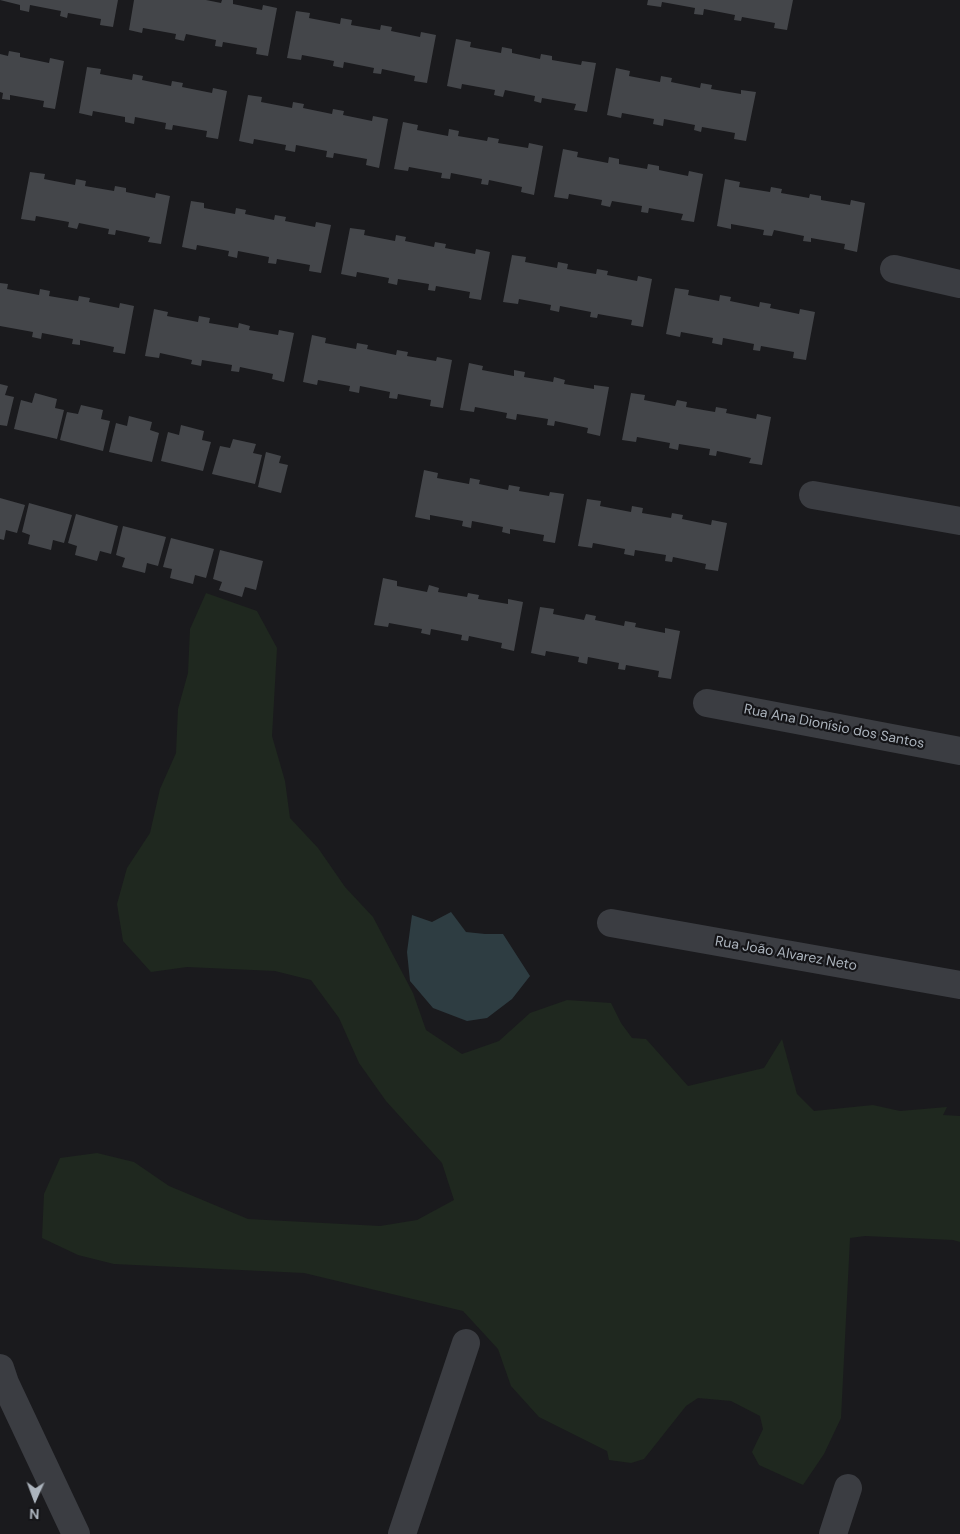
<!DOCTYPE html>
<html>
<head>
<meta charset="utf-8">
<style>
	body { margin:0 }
	#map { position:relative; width:960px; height:1534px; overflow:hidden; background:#1a1a1d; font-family:"DM Sans",sans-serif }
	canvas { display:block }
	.north { position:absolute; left:10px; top:1474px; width:50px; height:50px; -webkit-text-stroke:4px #151518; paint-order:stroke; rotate:182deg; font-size:14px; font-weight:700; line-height:20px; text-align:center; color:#acb4bd }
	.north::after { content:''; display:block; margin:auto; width:18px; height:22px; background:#acb4bd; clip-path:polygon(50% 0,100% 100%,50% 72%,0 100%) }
</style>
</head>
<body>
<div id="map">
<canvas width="960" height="1534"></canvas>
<div class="north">N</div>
</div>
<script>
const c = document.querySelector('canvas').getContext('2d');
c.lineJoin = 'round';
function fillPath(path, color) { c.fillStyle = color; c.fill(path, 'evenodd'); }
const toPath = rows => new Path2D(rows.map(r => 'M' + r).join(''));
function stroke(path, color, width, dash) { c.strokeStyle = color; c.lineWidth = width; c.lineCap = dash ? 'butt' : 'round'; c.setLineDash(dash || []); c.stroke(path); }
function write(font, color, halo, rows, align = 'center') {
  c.font = font + ' "DM Sans",sans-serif'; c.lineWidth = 4.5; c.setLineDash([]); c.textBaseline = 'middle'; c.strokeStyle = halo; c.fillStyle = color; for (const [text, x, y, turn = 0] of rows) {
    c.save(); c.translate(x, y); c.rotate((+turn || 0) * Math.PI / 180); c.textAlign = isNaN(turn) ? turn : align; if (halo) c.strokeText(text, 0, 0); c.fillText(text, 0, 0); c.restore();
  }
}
fillPath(toPath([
	[206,593,257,611,277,648,272,736,285,781,290,818,318,848,345,887,373,917,413,993,426,1030,462,1054,499,1041,530,1013,567,1000,611,1003,621,1023,632,1038,646,1039,688,1086,764,1068,782,1039,797,1094,814,1111,873,1105,900,1111,947,1107,943,1115,960,1116,960,1242,953,1240,865,1236,850,1238,841,1418,824,1454,803,1485,759,1465,752,1452,763,1429,760,1416,731,1401,698,1398,686,1406,644,1459,631,1463,609,1460,607,1451,539,1417,511,1386,498,1349,463,1311,304,1273,114,1264,78,1255,42,1238,44,1194,60,1158,97,1153,134,1162,169,1186,248,1219,380,1226,417,1220,454,1200,442,1163,386,1101,359,1063,339,1018,311,980,275,971,187,967,151,972,123,941,117,904,127,868,150,833,160,789,176,753,178,709,188,673,190,629]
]), '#1f281f');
fillPath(toPath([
	[451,912,466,932,485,934,503,934,530,976,512,999,487,1018,467,1021,433,1008,410,981,407,952,412,915,432,922]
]), '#2e3d42');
fillPath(toPath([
	[0,0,118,0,113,27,100,25,101,19,68,13,67,18,60,16,61,11,30,5,29,12,20,10,20,5],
	[134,0,206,0,221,3,222,0,233,0,233,4,262,10,263,5,277,8,268,56,256,54,257,48,223,42,222,47,215,46,216,40,186,34,184,41,175,39,176,34,143,28,142,33,129,30],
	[648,0,793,0,787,30,774,28,775,23,742,17,741,21,734,20,735,15,704,9,703,15,694,14,695,8,662,2,661,7,647,5],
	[296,11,310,13,309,18,340,24,341,18,352,20,351,25,380,30,381,25,392,27,391,31,420,37,421,32,436,35,427,83,414,81,415,76,382,69,381,74,373,73,374,68,344,62,343,68,333,66,334,61,302,55,301,60,287,58],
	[456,39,471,42,470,47,501,53,502,47,512,49,512,53,540,59,541,54,552,56,552,60,581,65,582,61,596,63,587,112,574,110,576,104,542,98,541,103,534,101,535,96,505,90,503,97,494,95,495,90,462,84,461,89,447,86],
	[9,51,20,53,20,57,49,63,50,58,64,61,55,109,43,107,44,101,10,95,10,100,2,99,3,93,0,92,0,54,8,56],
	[87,67,101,69,100,74,132,80,133,74,143,76,142,80,171,86,172,81,183,83,182,87,212,93,213,88,227,91,218,139,206,137,207,131,173,125,172,130,165,129,166,123,135,117,134,124,125,122,125,117,93,111,92,116,79,113],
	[616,68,630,71,629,76,660,82,661,76,672,78,671,82,700,88,701,83,712,85,711,89,741,94,741,90,756,92,746,141,734,139,735,133,702,127,701,132,694,130,695,125,664,119,663,126,653,124,654,119,622,113,621,118,607,115],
	[248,95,262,97,261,102,292,108,293,102,304,104,303,108,332,114,333,109,344,111,343,115,372,121,373,116,388,119,379,168,366,165,367,159,334,153,333,158,326,157,327,151,296,145,295,152,285,150,286,145,254,139,253,144,239,141],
	[403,122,418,125,417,130,448,136,449,129,459,131,458,136,487,141,488,137,499,139,498,143,528,148,529,143,543,146,534,195,521,192,522,187,489,180,488,185,481,184,482,179,451,173,450,179,441,178,442,173,409,167,408,171,394,169],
	[563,149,578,152,577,157,608,163,609,157,619,159,619,164,647,169,648,164,659,166,659,170,688,176,689,171,703,174,694,222,681,220,683,214,649,208,648,213,641,212,642,206,612,201,610,207,601,205,602,200,569,194,568,199,554,197],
	[30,172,45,174,44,179,75,185,76,179,86,181,85,186,114,191,115,186,126,188,126,192,155,198,156,193,170,196,161,244,148,242,150,237,116,230,115,235,108,234,109,229,79,223,77,229,68,227,69,222,36,216,35,221,21,219],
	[725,179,740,182,739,187,770,192,771,187,782,189,781,193,809,198,810,194,821,196,821,200,850,205,851,200,865,203,857,252,844,249,845,244,811,238,811,242,803,241,804,236,774,230,772,236,763,235,764,230,731,224,731,229,717,226],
	[191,201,204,203,204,208,235,214,236,208,246,210,245,214,274,220,275,215,286,217,285,221,315,227,316,222,331,225,321,273,309,271,310,265,277,259,276,264,268,263,269,257,238,251,237,258,228,256,229,251,197,245,196,250,182,247],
	[350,228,365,230,364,235,395,241,396,235,406,237,405,241,434,247,435,242,446,244,445,248,475,254,476,249,490,252,481,300,469,298,470,292,436,286,435,291,428,290,429,284,398,279,397,285,388,283,389,278,357,272,356,277,341,274],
	[512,255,526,257,525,262,557,268,558,262,568,264,567,269,596,274,597,269,608,271,607,275,637,281,638,276,652,279,643,327,631,325,632,320,598,314,597,318,590,317,591,312,560,306,559,312,550,310,551,305,519,299,518,304,503,302],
	[0,283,8,284,7,289,39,295,40,289,50,291,49,296,78,301,79,296,90,298,89,302,119,308,120,303,134,306,125,354,113,352,114,347,80,340,80,345,72,344,73,339,42,333,41,339,32,337,33,332,0,326],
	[675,288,689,290,688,295,719,301,720,295,731,297,730,301,759,307,760,302,771,304,770,308,799,314,800,309,815,312,806,360,793,358,794,352,761,346,760,351,753,350,754,344,723,338,722,345,712,343,713,338,681,332,680,337,666,334],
	[154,309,168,312,167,316,198,322,199,316,210,318,209,323,238,328,239,323,250,326,249,330,278,335,279,330,294,333,284,382,272,379,273,374,240,367,239,372,231,371,232,365,202,360,201,366,191,364,192,360,160,353,159,358,145,356],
	[312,335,326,338,325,343,356,349,357,343,368,345,367,349,396,355,397,350,408,352,407,356,436,361,437,357,452,360,443,408,430,406,431,400,398,394,397,399,389,398,390,392,360,386,359,393,349,391,350,386,318,380,317,385,303,382],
	[469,363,483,366,482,370,514,376,514,370,525,372,524,377,553,382,554,377,565,380,564,384,594,389,594,385,609,387,600,436,587,433,588,428,555,421,554,426,547,425,548,419,517,414,516,420,506,418,507,413,475,407,474,412,460,410],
	[0,384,8,386,5,395,14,397,7,426,0,425],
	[35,393,57,399,55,408,64,410,57,439,14,429,21,400,32,403],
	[631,393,645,395,644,400,675,406,677,400,687,402,686,407,715,412,716,407,727,409,726,413,756,419,757,414,771,417,762,465,749,463,751,458,717,451,716,456,709,455,710,449,679,444,678,450,669,448,670,443,637,437,636,442,622,440],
	[81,405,103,410,101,419,110,421,103,451,60,440,67,412,78,414],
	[129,416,152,422,150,430,159,433,152,462,109,452,116,423,127,426],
	[181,425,204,431,202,440,211,442,203,471,161,461,168,432,179,435],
	[233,439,256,444,253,453,262,455,255,484,212,474,220,446,230,448],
	[266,452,281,456,279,463,288,465,281,493,258,487],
	[424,470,438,473,437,478,469,484,470,478,480,480,479,484,508,490,509,485,520,487,519,491,549,496,550,492,564,494,555,543,543,541,544,535,510,529,510,534,502,532,503,527,472,521,471,528,462,526,463,521,430,515,430,520,415,517],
	[0,498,25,505,17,533,6,530,4,540,0,539],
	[587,499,601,501,600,506,631,512,632,506,643,508,642,513,671,518,672,513,683,515,682,519,711,525,712,520,727,523,718,571,705,569,706,564,673,557,672,562,665,561,666,555,635,550,634,556,624,554,625,549,593,543,592,548,578,546],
	[29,503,72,515,64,543,53,540,51,550,28,544,30,535,22,532],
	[76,514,118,526,111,554,100,551,97,561,75,555,77,546,68,543],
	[123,526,166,537,158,566,147,563,145,573,122,567,125,558,116,555],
	[171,538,214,549,206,578,195,575,193,584,170,578,172,569,163,567],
	[220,550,263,561,256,590,245,587,242,597,219,590,222,582,213,579],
	[383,578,397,581,397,586,427,592,429,585,439,588,438,592,467,597,468,593,479,595,478,599,508,604,508,599,523,602,514,651,501,648,502,643,469,636,468,641,461,640,462,635,431,629,430,635,421,633,422,629,389,623,388,627,374,625],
	[540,607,554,609,553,614,584,620,586,614,596,616,595,620,624,626,625,621,636,623,635,627,665,633,665,628,680,631,671,679,658,677,659,671,626,665,625,670,618,669,619,663,588,657,587,664,578,662,579,657,546,651,545,656,531,653]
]), '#44464a');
stroke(toPath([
	[894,269,960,284],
	[813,495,960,521],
	[707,703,960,751],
	[611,923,960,985],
	[0,1368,5,1383,76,1534],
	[402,1534,466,1343],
	[833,1534,848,1488]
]), '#3b3d42', 28);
write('14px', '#acb4bd', '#151518', [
	["Rua Ana Dionísio dos Santos",834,727,11],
	["Rua João Alvarez Neto",786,954,10]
]);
</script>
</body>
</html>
